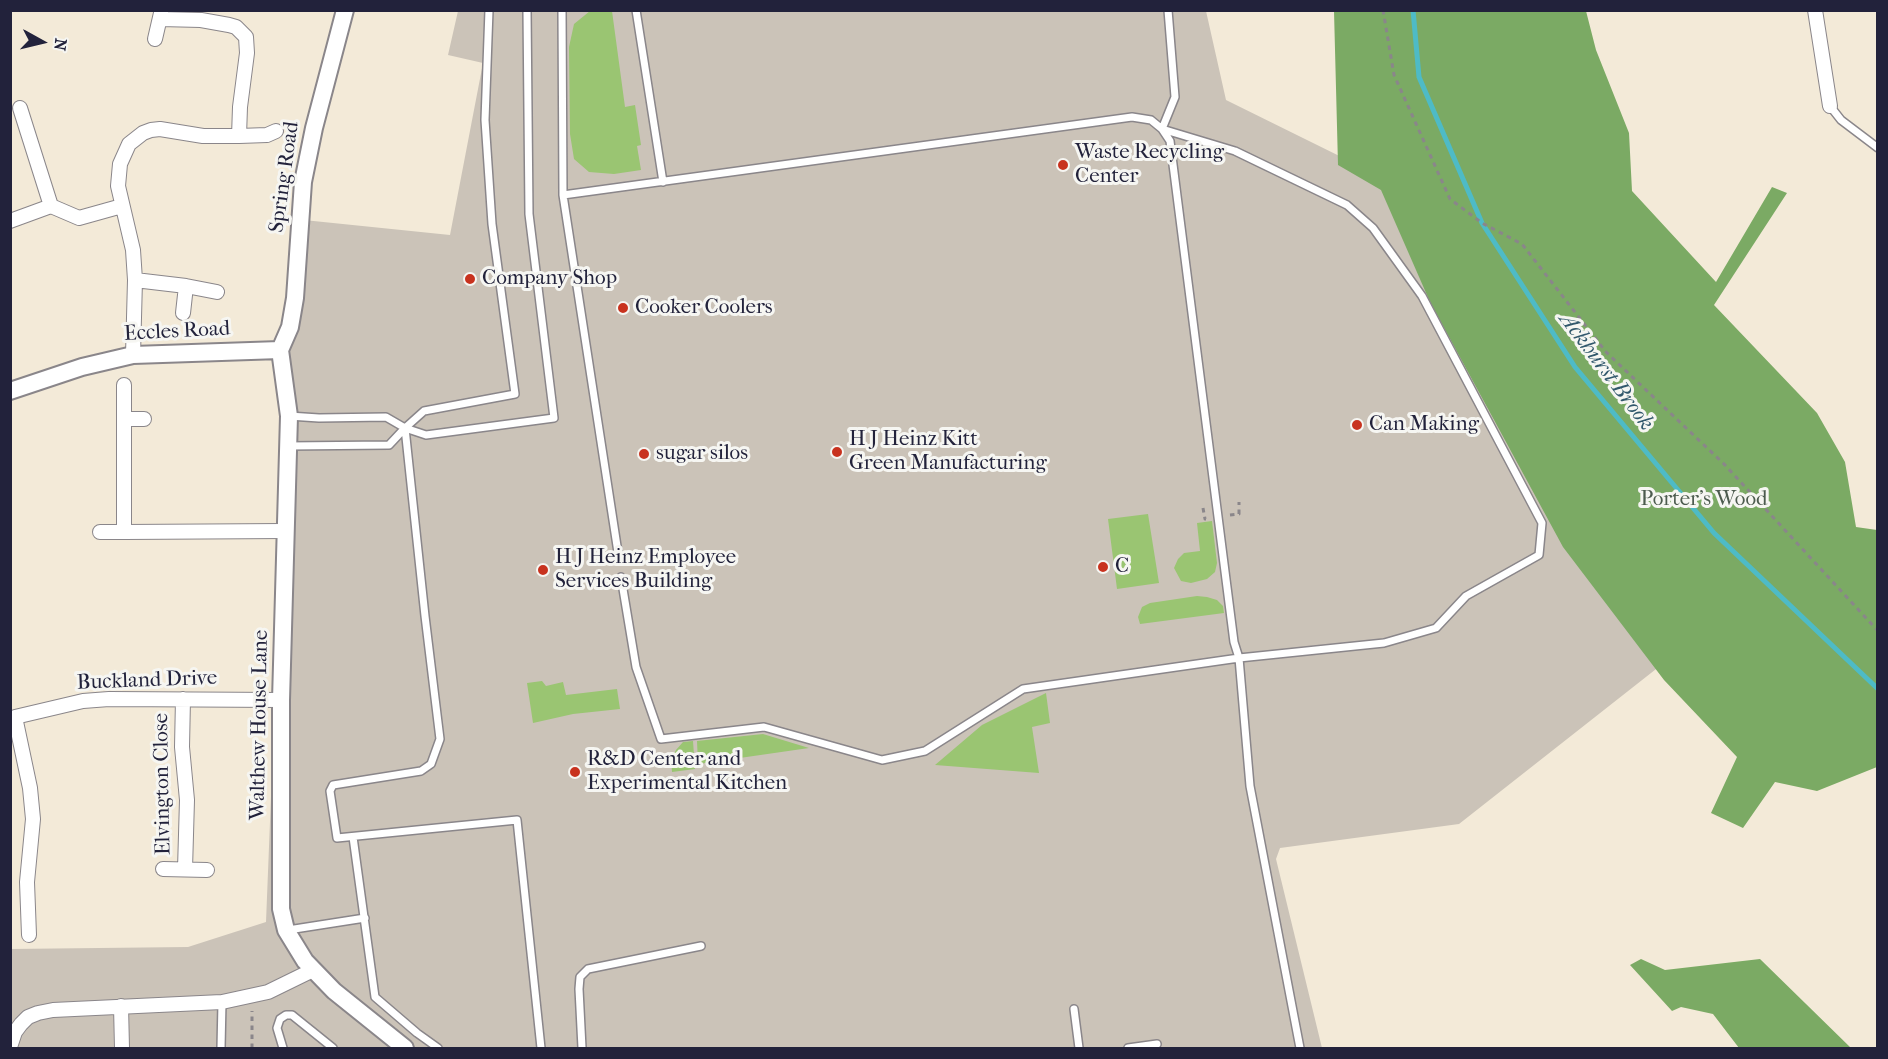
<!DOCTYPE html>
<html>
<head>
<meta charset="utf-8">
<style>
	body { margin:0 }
	#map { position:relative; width:1888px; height:1059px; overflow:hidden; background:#f3ead8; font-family:"IM FELL French Canon",serif }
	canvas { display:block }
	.frame { position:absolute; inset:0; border:12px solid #22223b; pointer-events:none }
	.north { position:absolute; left:12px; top:12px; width:60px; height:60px; -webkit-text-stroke:4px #f6f6f2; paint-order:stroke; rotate:98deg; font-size:16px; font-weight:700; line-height:24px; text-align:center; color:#22223b }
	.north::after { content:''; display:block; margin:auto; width:21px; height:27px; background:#22223b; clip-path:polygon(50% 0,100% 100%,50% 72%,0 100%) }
</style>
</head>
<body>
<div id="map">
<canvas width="1888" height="1059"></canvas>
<div class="frame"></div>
<div class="north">N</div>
</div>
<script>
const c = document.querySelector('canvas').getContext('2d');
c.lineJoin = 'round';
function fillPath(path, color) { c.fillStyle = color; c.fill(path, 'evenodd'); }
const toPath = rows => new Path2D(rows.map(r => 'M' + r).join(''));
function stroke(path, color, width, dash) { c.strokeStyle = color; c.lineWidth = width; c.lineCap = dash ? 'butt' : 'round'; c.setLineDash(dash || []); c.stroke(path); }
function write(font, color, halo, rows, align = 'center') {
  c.font = font + ' "IM FELL French Canon",serif'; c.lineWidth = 6; c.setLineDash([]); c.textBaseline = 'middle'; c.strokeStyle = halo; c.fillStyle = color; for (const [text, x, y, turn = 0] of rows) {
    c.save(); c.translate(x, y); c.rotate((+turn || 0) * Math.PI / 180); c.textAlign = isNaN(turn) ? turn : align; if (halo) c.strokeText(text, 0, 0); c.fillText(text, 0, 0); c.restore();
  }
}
fillPath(toPath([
	[458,11,1206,11,1226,100,1388,180,1665,662,1459,824,1280,848,1276,859,1322,1048,11,1048,10,949,188,947,266,922,294,219,450,235,483,63,448,55]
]), '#cbc3b8');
fillPath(toPath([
	[590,11,612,11,625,107,635,105,641,145,637,146,641,170,614,174,589,172,574,159,570,134,569,47,574,24],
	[1148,514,1159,583,1117,589,1108,519],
	[1212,521,1217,563,1215,572,1207,579,1191,583,1181,581,1174,568,1178,559,1184,553,1200,551,1197,523],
	[1197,596,1207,597,1217,600,1223,606,1224,613,1140,624,1138,617,1142,607,1150,603],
	[542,681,546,686,563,682,566,695,617,689,620,709,573,714,533,723,527,683],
	[1046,693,1050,723,1032,727,1039,773,935,765,982,725],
	[763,734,809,748,698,764,697,741],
	[693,741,695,769,672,772,671,759,676,750,683,742]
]), '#9ac572');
fillPath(toPath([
	[1334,11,1586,11,1596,50,1629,133,1632,191,1716,282,1772,187,1787,193,1714,305,1817,413,1845,462,1856,527,1877,530,1877,767,1817,791,1775,782,1743,828,1711,813,1737,757,1664,680,1563,547,1430,302,1381,190,1338,165],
	[1641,959,1665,970,1760,959,1851,1048,1739,1048,1713,1014,1681,1007,1672,1011,1630,965]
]), '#7baa64');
stroke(toPath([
	[1413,10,1419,77,1482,223,1575,367,1714,533,1878,689]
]), '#4ebbc6', 5);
const service = toPath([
	[562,10,563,195,619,559],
	[636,10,663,182],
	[1830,106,1841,120,1878,148],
	[1162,129,1170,141,1234,642,1239,658,1250,786,1300,1048],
	[1162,129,1175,97,1168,10],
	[563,195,1132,117,1151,120,1162,129,1235,151,1347,205,1373,228,1422,296,1542,523,1539,555,1466,596,1436,628,1384,643,1239,658,1023,689,925,751,882,760,764,727,661,739,636,667,621,577],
	[405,428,425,616,440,739,431,764,421,771,333,785,330,791,337,838,517,820,541,1048],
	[405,428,426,435,554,418,529,214,527,10],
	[405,428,424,411,515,394,492,224,485,120,489,10],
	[288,446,389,445,405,428,386,417,319,418,289,416],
	[353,837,375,997,417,1033,438,1048],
	[288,930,365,918],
	[1074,1009,1079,1048],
	[221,1048,222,1002],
	[283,1048,277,1028,280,1019,286,1015,292,1015,333,1048],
	[582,1048,579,989,580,977,588,969,701,946],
	[1128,1048,1157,1044]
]);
const minor = toPath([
	[1815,10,1830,106],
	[160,19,201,20,229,25,236,27,246,37,247,53,240,107,239,136],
	[155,39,161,13],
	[20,108,51,206,79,218,122,206],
	[10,221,51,206],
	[135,280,186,286,217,292],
	[183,313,186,286],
	[133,355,135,280,133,250,118,186,120,164,129,144,143,133,151,130,160,129,203,136,239,136,267,135,276,131],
	[124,385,124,532,285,531],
	[124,419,144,419],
	[100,532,124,532],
	[183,699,182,747,187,800,185,869],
	[163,869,207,870],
	[29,935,27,882,33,819,30,788,15,717,83,701,109,699,281,700],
	[121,1006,122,1048],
	[10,1047,15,1032,21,1024,28,1017,38,1013,53,1010,222,1002,268,992,313,970]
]);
const tertiary = toPath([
	[345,10,314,128,303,182,295,298,290,327,280,350,289,416,281,700,281,909,286,930,305,961,334,991,405,1048],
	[10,391,82,367,133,355,280,350]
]);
stroke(service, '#8a868a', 10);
stroke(minor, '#8a868a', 16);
stroke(tertiary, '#8a868a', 20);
stroke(toPath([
	[1383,10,1394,75,1450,199,1482,223,1522,244,1606,352,1724,464,1878,631],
	[1203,508,1205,519,1206,519],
	[1230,515,1239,514,1239,502],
	[252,1048,252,1011]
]), '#8a868a', 3, [4.5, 4.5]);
stroke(service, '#fff', 7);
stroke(minor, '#fff', 14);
stroke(tertiary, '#fff', 16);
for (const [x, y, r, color] of [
	[1063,165,6,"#c8321e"],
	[470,279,6,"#c8321e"],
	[623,308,6,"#c8321e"],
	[1357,425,6,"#c8321e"],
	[837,452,6,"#c8321e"],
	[644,454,6,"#c8321e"],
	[1103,567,6,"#c8321e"],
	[543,570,6,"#c8321e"],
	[575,772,6,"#c8321e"]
]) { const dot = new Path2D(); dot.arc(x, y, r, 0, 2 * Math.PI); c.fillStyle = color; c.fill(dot); stroke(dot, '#f6f6f2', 2); }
write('21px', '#22223b', '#f6f6f2', [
	["Waste Recycling",1075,153],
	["Center",1075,177],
	["Company Shop",482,279],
	["Cooker Coolers",635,308],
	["Can Making",1369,425],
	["H J Heinz Kitt",849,440],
	["Green Manufacturing",849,464],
	["sugar silos",656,454],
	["H J Heinz Employee",555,558],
	["Services Building",555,582],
	["C",1115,567],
	["R&D Center and",587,760],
	["Experimental Kitchen",587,784]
], 'left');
write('21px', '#22223b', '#f6f6f2', [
	["Spring Road",285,177,-82],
	["Eccles Road",177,332,-3],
	["Buckland Drive",147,681,-2],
	["Walthew House Lane",260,725,-89],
	["Elvington Close",163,784,-91]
]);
write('21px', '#4c5b4e', '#f6f6f2', [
	["Porter's Wood",1704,500]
]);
write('italic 22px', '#31586c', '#f6f6f2', [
	["Ackhurst Brook",1606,372,53]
]);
</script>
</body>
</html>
